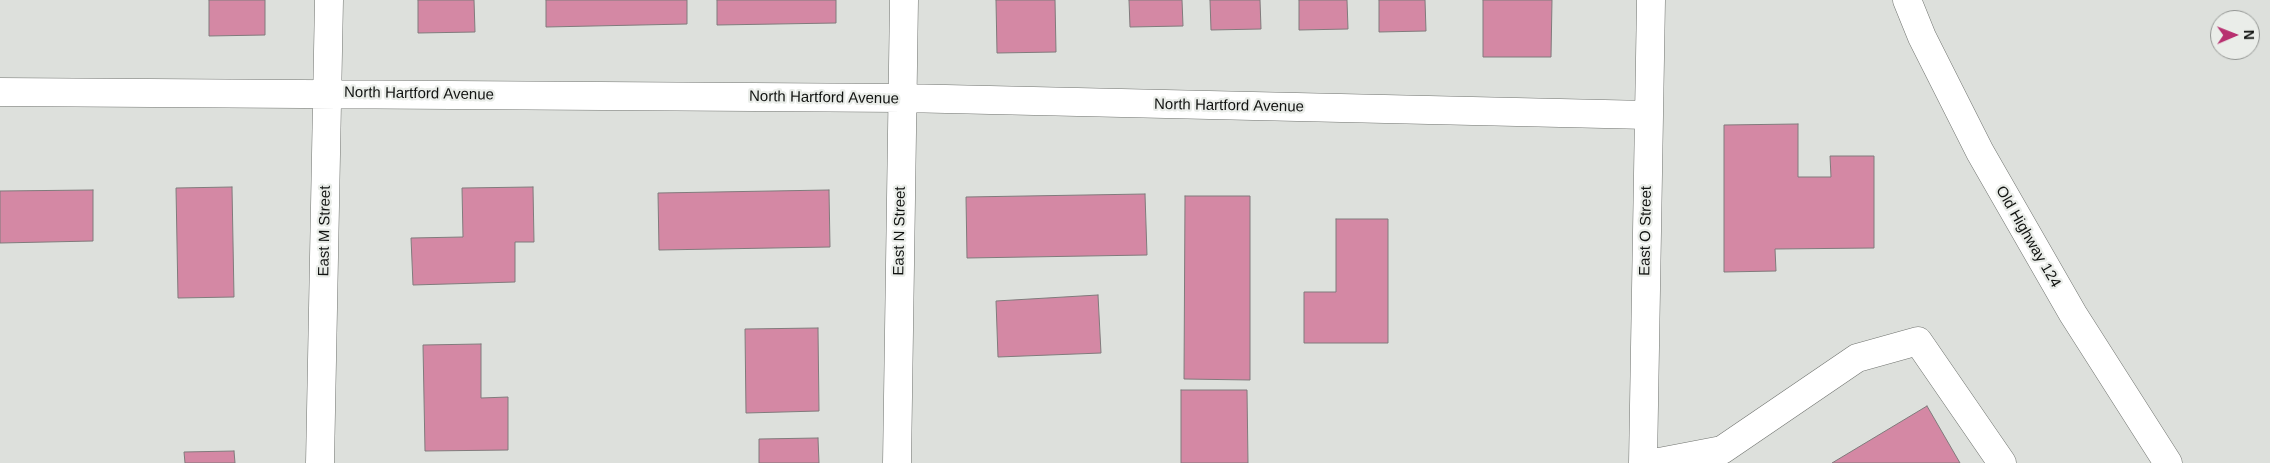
<!DOCTYPE html>
<html>
<head>
<meta charset="utf-8">
<style>
	body { margin:0 }
	#map { position:relative; width:2270px; height:463px; overflow:hidden; background:#dde0dc; font-family:Arial,sans-serif }
	canvas { display:block }
	.north { position:absolute; left:2210px; top:10px; width:50px; height:50px; box-sizing:border-box; background:#eaede9; border:1px solid #939693; border-radius:50%; rotate:89deg; font-size:14px; font-weight:700; line-height:20px; text-align:center; color:#111311 }
	.north::after { content:''; display:block; margin:auto; width:18px; height:22px; background:#b83070; clip-path:polygon(50% 0,100% 100%,50% 72%,0 100%) }
</style>
</head>
<body>
<div id="map">
<canvas width="2270" height="463"></canvas>
<div class="north">N</div>
</div>
<script>
const c = document.querySelector('canvas').getContext('2d');
c.lineJoin = 'round';
function fillPath(path, color) { c.fillStyle = color; c.fill(path, 'evenodd'); }
const toPath = rows => new Path2D(rows.map(r => 'M' + r).join(''));
function stroke(path, color, width, dash) { c.strokeStyle = color; c.lineWidth = width; c.lineCap = dash ? 'butt' : 'round'; c.setLineDash(dash || []); c.stroke(path); }
function write(font, color, halo, rows, align = 'center') {
  c.font = font + ' Arial,sans-serif'; c.lineWidth = 4.5; c.setLineDash([]); c.textBaseline = 'middle'; c.strokeStyle = halo; c.fillStyle = color; for (const [text, x, y, turn = 0] of rows) {
    c.save(); c.translate(x, y); c.rotate((+turn || 0) * Math.PI / 180); c.textAlign = isNaN(turn) ? turn : align; if (halo) c.strokeText(text, 0, 0); c.fillText(text, 0, 0); c.restore();
  }
}
const building = toPath([
	[209,0,265,0,265,35,209,36,209,0],
	[418,0,474,0,475,32,418,33,418,0],
	[546,0,687,0,687,24,546,27,546,0],
	[717,0,836,0,836,23,717,25,717,0],
	[996,0,1055,0,1056,52,997,53,996,0],
	[1129,0,1182,0,1183,26,1130,27,1129,0],
	[1210,0,1260,0,1261,29,1211,30,1210,0],
	[1299,0,1347,0,1348,29,1299,30,1299,0],
	[1379,0,1425,0,1426,31,1379,32,1379,0],
	[1483,0,1552,0,1551,57,1483,57,1483,0],
	[1798,124,1798,177,1831,177,1830,156,1874,156,1874,248,1775,249,1776,271,1724,272,1724,125,1798,124],
	[232,187,234,297,178,298,176,188,232,187],
	[533,187,534,242,515,242,515,282,413,285,411,238,463,237,462,188,533,187],
	[93,190,93,241,0,243,0,191,93,190],
	[829,190,830,247,659,250,658,193,829,190],
	[1145,194,1147,255,967,258,966,197,1145,194],
	[1185,196,1250,196,1250,380,1184,379,1185,196],
	[1336,219,1388,219,1388,343,1304,343,1304,292,1336,292,1336,219],
	[1098,295,1101,353,998,357,996,301,1098,295],
	[818,328,819,411,746,413,745,329,818,328],
	[481,344,481,398,508,397,508,450,425,451,423,345,481,344],
	[1181,390,1247,390,1248,463,1181,463,1181,390],
	[1927,406,1960,463,1832,463,1927,406],
	[818,438,819,463,759,463,759,439,818,438],
	[234,451,235,463,185,463,184,452,234,451]
]);
fillPath(building, '#d488a4');
stroke(building, '#807b7c', 1);
const minor = toPath([
	[1907,0,1922,37,1980,152,2073,314,2168,463],
	[0,92,902,98,1648,115],
	[320,463,329,0],
	[897,463,904,0],
	[1643,463,1651,0],
	[1654,463,1722,450,1857,358,1918,341,2002,463]
]);
stroke(minor, '#70736f', 29);
stroke(minor, '#fff', 28);
write('15px', '#111311', '#eaede9', [
	["North Hartford Avenue",419,94,1],
	["North Hartford Avenue",824,98,1],
	["North Hartford Avenue",1229,106,1],
	["East M Street",325,231,-89],
	["East N Street",900,231,-89],
	["East O Street",1646,231,-89],
	["Old Highway 124",2028,237,60]
]);
</script>
</body>
</html>
